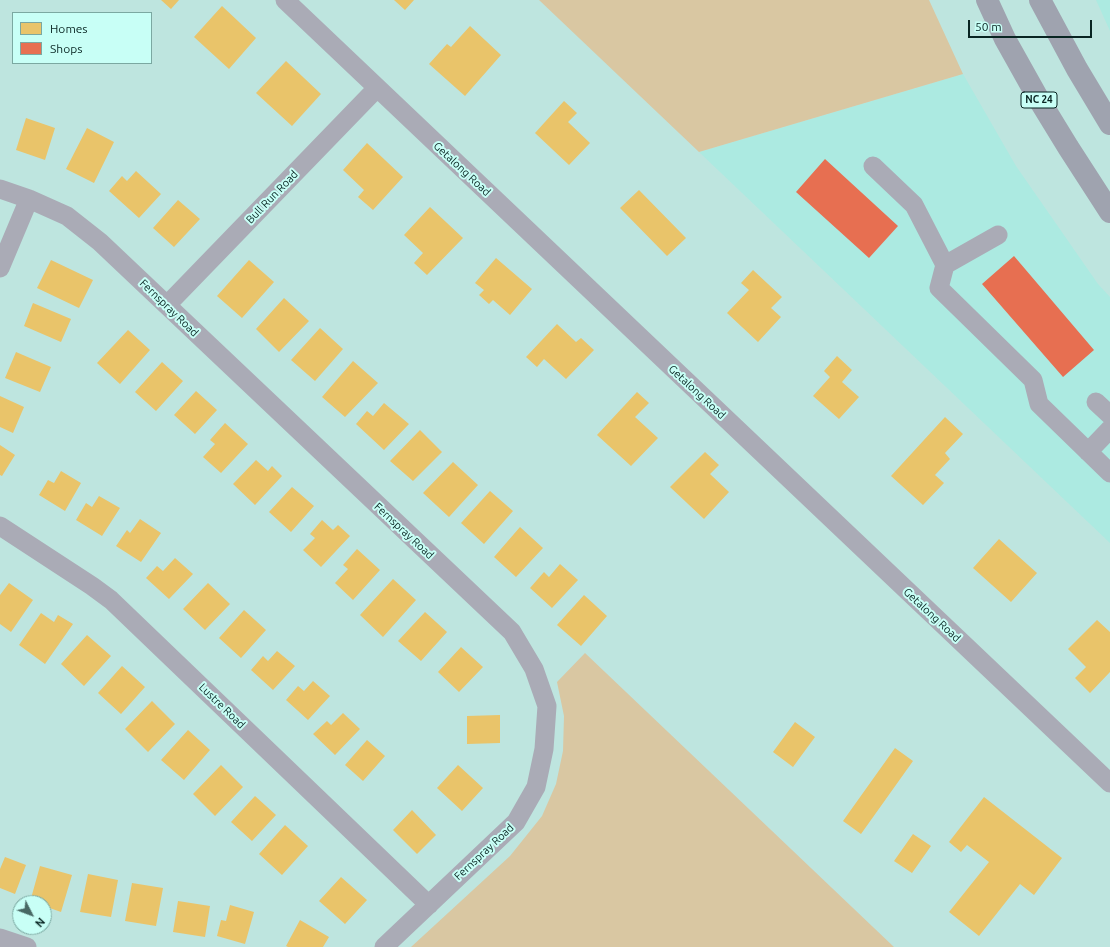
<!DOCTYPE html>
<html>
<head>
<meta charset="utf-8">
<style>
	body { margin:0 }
	#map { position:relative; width:1110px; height:947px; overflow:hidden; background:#bee5df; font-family:Ubuntu,sans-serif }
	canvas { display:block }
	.legend { position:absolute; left:12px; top:12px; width:140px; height:52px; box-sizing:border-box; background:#c8fff6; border:1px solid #7ba8a1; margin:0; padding:5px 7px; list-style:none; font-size:12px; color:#082522 }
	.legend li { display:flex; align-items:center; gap:8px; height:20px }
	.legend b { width:20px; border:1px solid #7ba8a1 }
	.north { position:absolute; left:12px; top:895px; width:40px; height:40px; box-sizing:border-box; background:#c8fff6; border:1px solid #7ba8a1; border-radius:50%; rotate:132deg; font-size:11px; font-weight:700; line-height:16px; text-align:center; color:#082522 }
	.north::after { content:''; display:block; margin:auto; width:14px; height:18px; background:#486864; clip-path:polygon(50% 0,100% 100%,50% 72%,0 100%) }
	.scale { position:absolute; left:968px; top:20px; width:124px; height:18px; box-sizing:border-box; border:2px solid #082522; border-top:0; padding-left:5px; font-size:12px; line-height:14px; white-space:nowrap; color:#082522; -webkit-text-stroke:3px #c8fff6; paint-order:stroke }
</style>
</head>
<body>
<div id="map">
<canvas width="1110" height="947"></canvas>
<ul class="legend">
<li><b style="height:11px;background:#e9c46a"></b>Homes</li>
<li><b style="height:11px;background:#e76f51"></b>Shops</li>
</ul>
<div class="north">N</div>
<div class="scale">50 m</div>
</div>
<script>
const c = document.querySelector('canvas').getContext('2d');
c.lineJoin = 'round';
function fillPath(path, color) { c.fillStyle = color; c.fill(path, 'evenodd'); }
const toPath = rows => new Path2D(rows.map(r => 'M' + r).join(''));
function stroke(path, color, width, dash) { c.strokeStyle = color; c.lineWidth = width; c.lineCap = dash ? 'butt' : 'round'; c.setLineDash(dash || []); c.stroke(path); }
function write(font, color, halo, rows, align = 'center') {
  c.font = font + ' Ubuntu,sans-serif'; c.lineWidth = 4; c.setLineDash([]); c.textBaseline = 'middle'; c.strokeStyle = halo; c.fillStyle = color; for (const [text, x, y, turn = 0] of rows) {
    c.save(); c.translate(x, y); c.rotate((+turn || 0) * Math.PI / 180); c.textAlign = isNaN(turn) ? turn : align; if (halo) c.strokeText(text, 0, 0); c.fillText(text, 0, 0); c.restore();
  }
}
fillPath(toPath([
	[1096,0,1110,0,1110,31],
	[963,74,1016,166,1098,284,1110,297,1110,543,699,152]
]), '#aceae1');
fillPath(toPath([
	[539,0,929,0,963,74,699,152],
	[585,653,894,947,411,947,510,856,542,816,556,784,563,751,564,716,557,682]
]), '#d9c7a2');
fillPath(toPath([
	[161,0,179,0,171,9],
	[394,0,414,0,405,10],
	[222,6,256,38,229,69,194,37],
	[470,26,501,55,465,96,429,64,447,44,451,47],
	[286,61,321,94,292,126,256,93],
	[564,101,577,113,568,122,590,143,569,165,535,133],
	[26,118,55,128,45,160,16,150],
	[87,128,114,142,94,183,66,169],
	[367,143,403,177,373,210,358,197,364,190,343,170],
	[136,171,161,194,139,218,109,191,122,176,127,181],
	[639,190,686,238,667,256,620,208],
	[178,200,200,219,174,247,153,228],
	[430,207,463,238,427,275,414,263,423,253,404,235],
	[496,258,532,289,510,315,493,300,489,304,479,295,484,290,475,283],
	[51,260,93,280,79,308,37,288],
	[249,260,274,282,242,318,217,296],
	[753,270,782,297,771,308,781,317,758,342,727,313,749,290,741,283],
	[284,298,309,321,279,352,256,329],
	[33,303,71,319,61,342,24,326],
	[557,324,576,342,581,338,594,350,566,379,544,359,537,367,526,357],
	[320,328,343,349,315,381,291,360],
	[128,330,150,350,120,384,97,363],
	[16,352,51,367,40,392,5,378],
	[837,356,852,370,842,382,859,397,839,419,813,396,830,377,824,371],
	[353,361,378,383,345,417,322,397],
	[162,362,183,381,156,411,135,392],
	[196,391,217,410,195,434,174,415],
	[637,392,649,403,635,417,658,438,631,466,597,435],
	[0,396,24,407,13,433,0,427],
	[384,403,409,424,384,450,356,424,367,411,373,416],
	[945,417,963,434,945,453,950,459,935,475,944,483,923,505,891,476],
	[225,423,248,444,221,473,203,457,215,444,210,440],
	[420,430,442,452,413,481,390,461],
	[0,445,15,455,2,476,0,475],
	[705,452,719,465,710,474,729,492,704,519,670,487],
	[256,460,268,471,272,466,282,476,255,505,233,484],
	[453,462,478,485,449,517,423,493],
	[61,471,81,483,65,511,39,495,48,480,54,483],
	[292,487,314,506,291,532,269,512],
	[490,491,513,511,484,544,461,523],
	[99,496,120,508,102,536,76,520,86,503,92,507],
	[140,519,161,533,141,562,116,546,127,530,130,533],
	[322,520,333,530,338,525,350,536,321,567,303,550,315,538,310,534],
	[520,527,543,548,516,577,494,557],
	[999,539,1037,573,1011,602,973,568],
	[357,549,380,570,353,600,335,583,348,569,343,565],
	[175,558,193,574,169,599,146,578,157,566,163,571],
	[560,564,578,580,552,608,530,588,544,572,549,577],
	[393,579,416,600,383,637,360,615],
	[9,583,33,600,11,632,0,624,0,595],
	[208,583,230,604,205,630,183,609],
	[584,595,607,616,581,646,557,625],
	[244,610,266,630,241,658,219,638],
	[425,612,447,632,421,661,398,641],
	[41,613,54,622,58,615,73,624,45,664,19,645],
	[1097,620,1110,632,1110,672,1090,693,1075,678,1086,667,1068,649],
	[87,635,111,656,84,686,61,664],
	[461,647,483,667,459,692,438,672],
	[277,651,295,666,273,690,251,670,263,656,268,661],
	[122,666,145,687,121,714,98,693],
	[313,681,330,696,308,720,286,700,298,686,304,691],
	[152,701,175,724,148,752,125,729],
	[343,713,360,729,335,755,313,734,327,721,331,725],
	[500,715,500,743,467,744,467,716],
	[795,722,815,737,793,767,773,752],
	[188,730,210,750,184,780,161,760],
	[367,740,385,756,363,781,345,765],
	[895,748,913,761,861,834,843,821],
	[221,765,243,787,215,816,193,794],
	[458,765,483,788,462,811,437,788],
	[255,796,276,815,252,841,231,822],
	[984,797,1062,858,1034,895,1020,884,979,936,949,912,989,862,967,845,961,852,949,842],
	[412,810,436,835,417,854,393,830],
	[285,825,308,846,282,875,259,854],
	[913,834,931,846,912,873,894,861],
	[5,857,26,865,15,894,0,888,0,869],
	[40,866,72,875,61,912,44,906,44,903,30,902],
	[88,874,118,880,111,917,80,912],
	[341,877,367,900,345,924,319,901],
	[132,883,163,888,156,926,125,921],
	[178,901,210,906,205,937,173,932],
	[230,905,254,912,245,944,217,936,221,920,226,921],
	[300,920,329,937,323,947,288,947,286,946]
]), '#e9c46a');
fillPath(toPath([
	[825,159,898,226,869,258,796,192],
	[1014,256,1094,350,1063,377,982,284]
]), '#e76f51');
stroke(toPath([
	[285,0,1110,783],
	[873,166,914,205,945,265,939,288,1033,380,1039,404,1110,473],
	[0,189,29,199,67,216,100,242,512,632,534,669,547,706,544,749,536,787,516,822,384,947],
	[945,265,998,235],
	[0,268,29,199],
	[167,305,377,88],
	[1096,402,1110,415],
	[1088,452,1110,429],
	[0,526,92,586,111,600,429,905],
	[0,938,27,947]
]), '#aaabb6', 19);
stroke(toPath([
	[987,0,1005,39,1038,98,1068,147,1110,212],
	[1040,0,1077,69,1110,124]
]), '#9fa3af', 22);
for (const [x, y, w] of [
	[1039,100,36]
]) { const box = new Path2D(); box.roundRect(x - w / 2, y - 8, w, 16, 3); c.fillStyle = '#c8fff6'; c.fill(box); stroke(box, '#082522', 1); }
write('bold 10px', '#082522', null, [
	["NC 24",1039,100]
]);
write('11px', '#082522', '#c8fff6', [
	["Getalong Road",462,169,43],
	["Bull Run Road",272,197,-46],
	["Fernspray Road",169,308,44],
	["Getalong Road",697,392,43],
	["Fernspray Road",404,531,43],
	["Getalong Road",932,615,43],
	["Lustre Road",222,706,44],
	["Fernspray Road",484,852,-43]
]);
</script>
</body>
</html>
